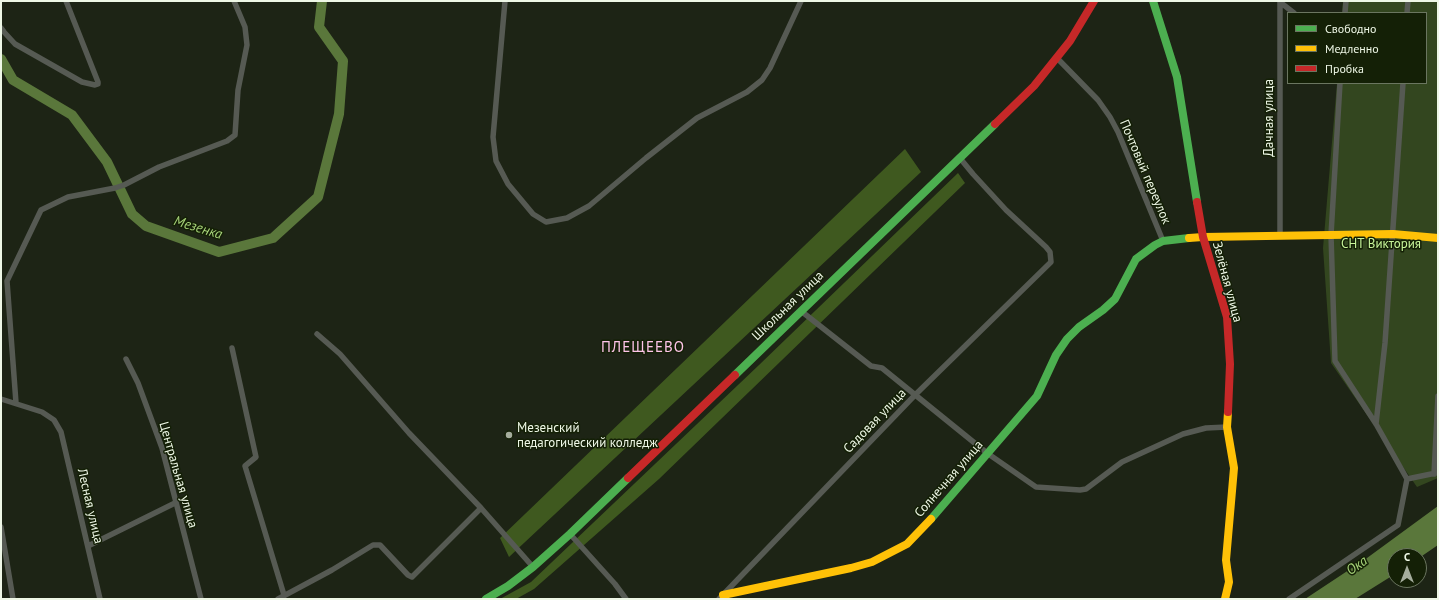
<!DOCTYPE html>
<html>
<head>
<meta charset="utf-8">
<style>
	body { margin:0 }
	#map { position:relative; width:1439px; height:600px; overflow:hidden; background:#1d2415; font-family:"PT Sans",sans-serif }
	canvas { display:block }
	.frame { position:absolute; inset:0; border:2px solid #eef7e6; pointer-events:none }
	.legend { position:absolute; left:1287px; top:12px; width:140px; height:72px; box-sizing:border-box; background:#142006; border:1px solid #6b7660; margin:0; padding:5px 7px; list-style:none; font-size:12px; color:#eef7e6 }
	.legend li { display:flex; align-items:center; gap:8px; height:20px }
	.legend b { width:20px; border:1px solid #6b7660 }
	.north { position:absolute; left:1387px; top:548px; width:40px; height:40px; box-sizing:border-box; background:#142006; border:1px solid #6b7660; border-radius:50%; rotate:0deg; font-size:11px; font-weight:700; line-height:16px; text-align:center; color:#eef7e6 }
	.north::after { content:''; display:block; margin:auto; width:14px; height:18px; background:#a5ad9d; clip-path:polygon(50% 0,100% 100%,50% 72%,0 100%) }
</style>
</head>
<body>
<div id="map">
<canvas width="1439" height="600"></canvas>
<div class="frame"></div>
<ul class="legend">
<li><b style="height:5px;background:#4caf50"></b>Свободно</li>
<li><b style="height:5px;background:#ffc107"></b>Медленно</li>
<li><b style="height:5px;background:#c62828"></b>Пробка</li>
</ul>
<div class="north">С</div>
</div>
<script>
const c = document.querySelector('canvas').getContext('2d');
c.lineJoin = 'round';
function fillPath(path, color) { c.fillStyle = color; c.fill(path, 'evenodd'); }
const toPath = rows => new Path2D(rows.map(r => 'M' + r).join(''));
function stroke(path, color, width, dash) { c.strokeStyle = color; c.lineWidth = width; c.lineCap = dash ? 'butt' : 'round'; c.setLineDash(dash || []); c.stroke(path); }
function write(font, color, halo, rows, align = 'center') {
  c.font = font + ' "PT Sans",sans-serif'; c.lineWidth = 3; c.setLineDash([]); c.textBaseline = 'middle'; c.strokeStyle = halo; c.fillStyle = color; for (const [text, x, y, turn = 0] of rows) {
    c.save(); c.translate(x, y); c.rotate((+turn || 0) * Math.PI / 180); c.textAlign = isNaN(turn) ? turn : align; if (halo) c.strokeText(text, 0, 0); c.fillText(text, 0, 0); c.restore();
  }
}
fillPath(toPath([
	[1343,1,1438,1,1438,478,1417,487,1331,363,1323,248,1337,83,1426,83,1426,13,1342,13]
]), '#33461f');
fillPath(toPath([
	[905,149,921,172,509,557,500,538],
	[958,173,965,183,659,479,534,589,516,599,500,599,531,582,759,365]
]), '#3f591f');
fillPath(toPath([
	[1438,506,1438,545,1419,558,1419,556,1395,556,1395,574,1355,599,1305,599,1367,558]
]), '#5a773b');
stroke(toPath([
	[1,59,13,80,72,115,107,162,132,214,146,226,219,252,273,238,318,197,339,114,343,61,319,27,322,1]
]), '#5a773b', 10);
stroke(toPath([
	[505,1,493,137,496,161,508,184,533,214,546,222,567,218,589,206,646,158,697,118,747,92,762,80,770,68,801,1],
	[1280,2,1294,13],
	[1345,13,1346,1],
	[1407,13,1408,1],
	[1,28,4,32,15,44,82,82,95,85,98,84,98,82,66,1],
	[1057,58,1098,100,1110,117,1118,132,1163,241],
	[1280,235,1280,1],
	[801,311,871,366,882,368,987,453,1036,487,1080,490,1086,489,1122,462,1183,434,1206,428,1227,427],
	[317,334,340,354,409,433,481,508],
	[232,348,256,457,245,466,284,595],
	[126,359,138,383,162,448,201,599],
	[1,399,42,412,54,420,61,432,100,599],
	[16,403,7,281,41,210,68,197,115,188,124,185,159,167,227,141,235,135,238,90,247,45,245,27,234,1],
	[1376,424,1385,343,1403,83],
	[1434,474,1438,396],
	[1407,479,1436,473],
	[1,527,13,599],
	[570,534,615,584,626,599],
	[88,546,175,503],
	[278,599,332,570,373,545,380,545,408,575,412,577,481,508,533,567],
	[719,599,915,395,1051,262,1050,252,1046,247,1006,210,973,174,959,157],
	[1289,599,1398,525,1407,479,1376,424,1335,361,1331,235,1340,83]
]), '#565a53', 5.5);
stroke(toPath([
	[1153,1,1177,77,1197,202],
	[735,375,995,124],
	[931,519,1037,396,1056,355,1067,339,1079,327,1103,310,1115,299,1136,259,1155,245,1163,241,1189,238],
	[486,599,508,586,533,567,570,534,628,478]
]), '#4caf50', 8);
stroke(toPath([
	[1189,238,1203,237,1393,234,1438,238],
	[723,595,851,568,872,562,907,544,931,519],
	[1225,599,1229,582,1226,560,1234,468,1227,427,1228,412]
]), '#ffc107', 8);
stroke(toPath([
	[995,124,1034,86,1070,41,1094,1],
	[1197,202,1203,237,1227,317,1230,364,1228,412],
	[628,478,735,375]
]), '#c62828', 8);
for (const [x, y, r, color] of [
	[509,435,4,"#a5ad9d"]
]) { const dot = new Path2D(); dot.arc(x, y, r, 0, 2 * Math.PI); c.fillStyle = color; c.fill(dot); stroke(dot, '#142006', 1.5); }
write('13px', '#eef7e6', '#142006', [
	["Дачная улица",1269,118,-90],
	["Почтовый переулок",1145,172,67],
	["Зелёная улица",1227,282,75],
	["Школьная улица",788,306,-44],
	["Садовая улица",875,421,-46],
	["Центральная улица",178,475,74],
	["Солнечная улица",949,479,-49],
	["Лесная улица",90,506,77]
]);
write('13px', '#c8f69a', '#142006', [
	["СНТ Виктория",1381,244]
]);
write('13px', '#eef7e6', '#142006', [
	["Мезенский",517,428],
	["педагогический колледж",517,443]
], 'left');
write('italic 14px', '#a7d379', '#142006', [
	["Мезенка",198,228,17],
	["Ока",1357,566,-35]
]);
c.letterSpacing = '1px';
write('15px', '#fec5e9', '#142006', [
	["ПЛЕЩЕЕВО",643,348]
]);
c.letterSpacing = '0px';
</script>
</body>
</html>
